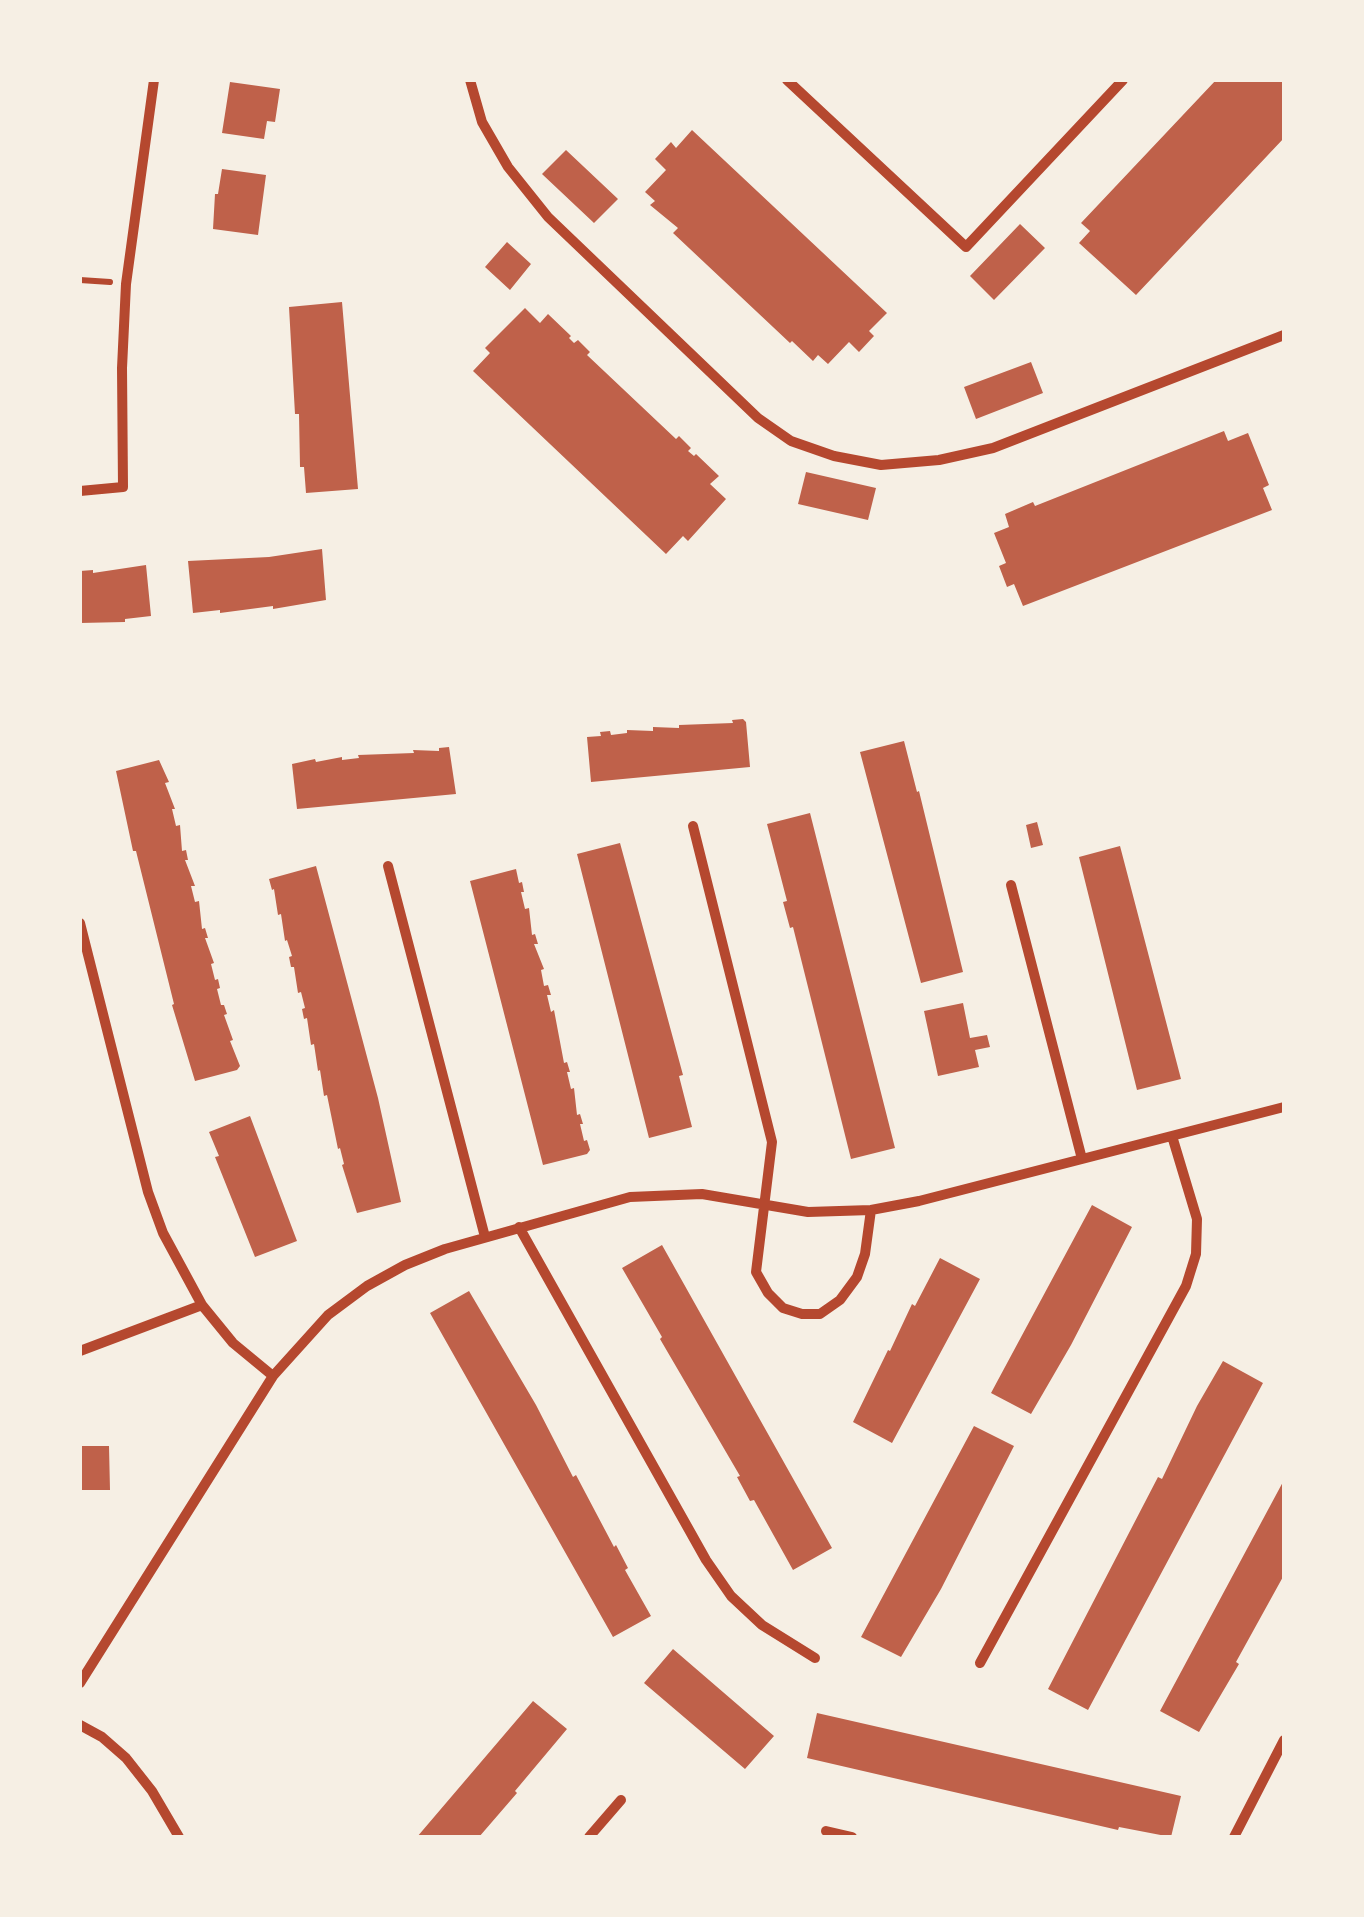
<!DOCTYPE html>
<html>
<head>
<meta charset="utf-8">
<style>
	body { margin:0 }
	#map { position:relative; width:1364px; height:1917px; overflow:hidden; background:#f6efe4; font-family:"Archivo Narrow",sans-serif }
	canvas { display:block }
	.frame { position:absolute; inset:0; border:82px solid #f6efe4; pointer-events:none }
</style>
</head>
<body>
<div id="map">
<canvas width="1364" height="1917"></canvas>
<div class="frame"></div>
</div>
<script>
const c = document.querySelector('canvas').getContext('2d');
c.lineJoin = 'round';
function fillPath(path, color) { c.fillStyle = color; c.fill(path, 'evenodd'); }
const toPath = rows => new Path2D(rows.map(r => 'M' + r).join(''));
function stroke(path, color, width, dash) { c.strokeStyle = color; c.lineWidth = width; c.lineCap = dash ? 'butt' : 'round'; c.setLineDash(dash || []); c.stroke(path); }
fillPath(toPath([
	[1216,80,1284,80,1284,138,1136,295,1079,243,1090,231,1081,223],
	[230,82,280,89,275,122,267,121,264,139,222,133],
	[692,130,887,313,869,331,874,336,859,352,849,342,828,364,818,355,813,361,792,341,790,343,673,233,678,228,650,205,655,201,645,192,666,170,655,159,671,142,676,148],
	[566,150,618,199,594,223,542,174],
	[222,169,266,175,258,235,213,229,215,194,218,194],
	[1020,224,1045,248,994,300,970,276],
	[507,242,531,264,510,290,485,267],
	[342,302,358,489,306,493,304,467,300,467,299,414,295,414,289,307],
	[525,308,540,323,548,314,571,336,569,338,574,343,578,340,590,352,587,355,676,439,679,436,691,448,688,451,694,456,696,454,719,476,710,484,726,499,688,541,683,536,666,554,473,371,490,353,485,348],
	[1031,362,1043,393,976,419,964,387],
	[1224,431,1228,441,1248,433,1269,485,1263,488,1272,510,1023,606,1014,584,1007,587,999,566,1006,563,994,533,1009,527,1005,514,1033,502,1035,506],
	[806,472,876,488,868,520,798,504],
	[322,549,326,600,273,609,273,606,220,613,220,610,193,613,188,561,269,557],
	[146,565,151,616,125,619,125,622,80,623,80,571,93,570,93,573],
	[743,719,746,722,750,767,591,782,587,737,601,736,600,732,610,731,611,735,627,733,627,730,653,731,653,727,679,728,679,725,733,723,732,720],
	[904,741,917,792,919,791,963,972,921,983,860,752],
	[449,747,456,794,297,809,292,764,315,759,316,762,342,757,342,760,359,758,358,755,414,753,413,750,439,751,439,748],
	[159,760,169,782,165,783,175,809,172,809,176,826,180,825,182,851,186,850,188,860,185,860,195,886,191,886,195,902,199,901,202,929,205,928,208,938,205,938,214,963,211,964,215,980,218,979,220,988,217,989,221,1005,224,1005,227,1014,224,1015,233,1040,230,1041,240,1066,237,1070,195,1081,172,1005,174,1004,136,851,133,851,116,771],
	[810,813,895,1148,851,1159,793,927,790,928,783,902,787,901,767,824],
	[1037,822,1043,845,1031,848,1026,825],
	[620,843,683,1075,679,1076,692,1127,649,1138,577,854],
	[1120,846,1181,1079,1137,1090,1079,857],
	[316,866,378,1098,401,1202,357,1213,342,1165,344,1164,340,1148,338,1149,327,1095,324,1096,320,1070,318,1071,314,1044,311,1045,307,1018,304,1019,302,1009,305,1008,301,992,298,993,294,967,291,967,289,957,292,956,287,940,285,941,281,914,278,915,274,889,272,890,269,879],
	[516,869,519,883,522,882,524,892,521,892,525,909,529,908,532,935,535,934,538,944,534,944,544,969,541,970,544,986,548,985,551,995,547,995,551,1012,554,1010,564,1063,567,1062,570,1072,567,1072,571,1089,574,1088,577,1115,580,1114,583,1124,580,1124,584,1141,587,1140,590,1150,587,1154,543,1165,470,881],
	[963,1003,970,1038,987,1035,990,1047,975,1050,979,1067,938,1076,924,1011],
	[250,1116,297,1241,255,1257,215,1157,219,1156,209,1132],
	[1092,1205,1132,1227,1071,1345,1031,1414,991,1393],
	[662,1245,832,1548,793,1570,754,1500,750,1501,737,1477,740,1476,660,1339,662,1337,622,1268],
	[940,1258,980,1279,892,1443,853,1422,888,1350,890,1351,912,1304,915,1306],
	[469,1291,536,1405,573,1477,576,1475,614,1547,616,1545,628,1568,625,1570,651,1616,613,1637,430,1313],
	[1223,1361,1263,1383,1088,1710,1048,1689,1158,1477,1162,1479,1197,1406],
	[974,1426,1014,1446,941,1589,901,1657,861,1637],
	[80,1446,109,1446,110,1490,80,1490],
	[1284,1480,1284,1575,1236,1662,1239,1664,1199,1732,1160,1711],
	[673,1649,774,1736,745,1769,644,1683],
	[533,1701,567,1729,515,1791,517,1793,479,1837,417,1837],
	[817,1713,1181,1796,1171,1837,1119,1827,1118,1830,807,1758]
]), '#bf614a');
stroke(toPath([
	[80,280,110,282]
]), '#b5482f', 6);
stroke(toPath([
	[470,80,482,122,508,167,548,217,758,418,791,441,834,456,881,465,939,460,993,448,1284,335],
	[787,80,966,247,1123,80],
	[80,491,123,487,122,368,126,284,154,80],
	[693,826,772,1142,756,1272,768,1293,783,1308,802,1314,820,1314,840,1300,857,1277,865,1254,871,1210],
	[388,866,485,1237],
	[1011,885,1082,1159],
	[80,923,148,1192,163,1233,202,1305,233,1343,273,1376],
	[519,1227,706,1560,731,1596,762,1625,815,1658],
	[80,1351,202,1305],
	[980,1663,1186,1286,1196,1254,1197,1219,1172,1136],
	[80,1683,273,1376,328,1315,367,1286,405,1265,445,1249,630,1197,702,1194,808,1212,871,1210,919,1201,1284,1107],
	[80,1725,102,1737,126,1758,152,1791,179,1837],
	[826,1831,852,1837],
	[589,1837,621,1800],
	[1234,1837,1284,1740]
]), '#b5482f', 10);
</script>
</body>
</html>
